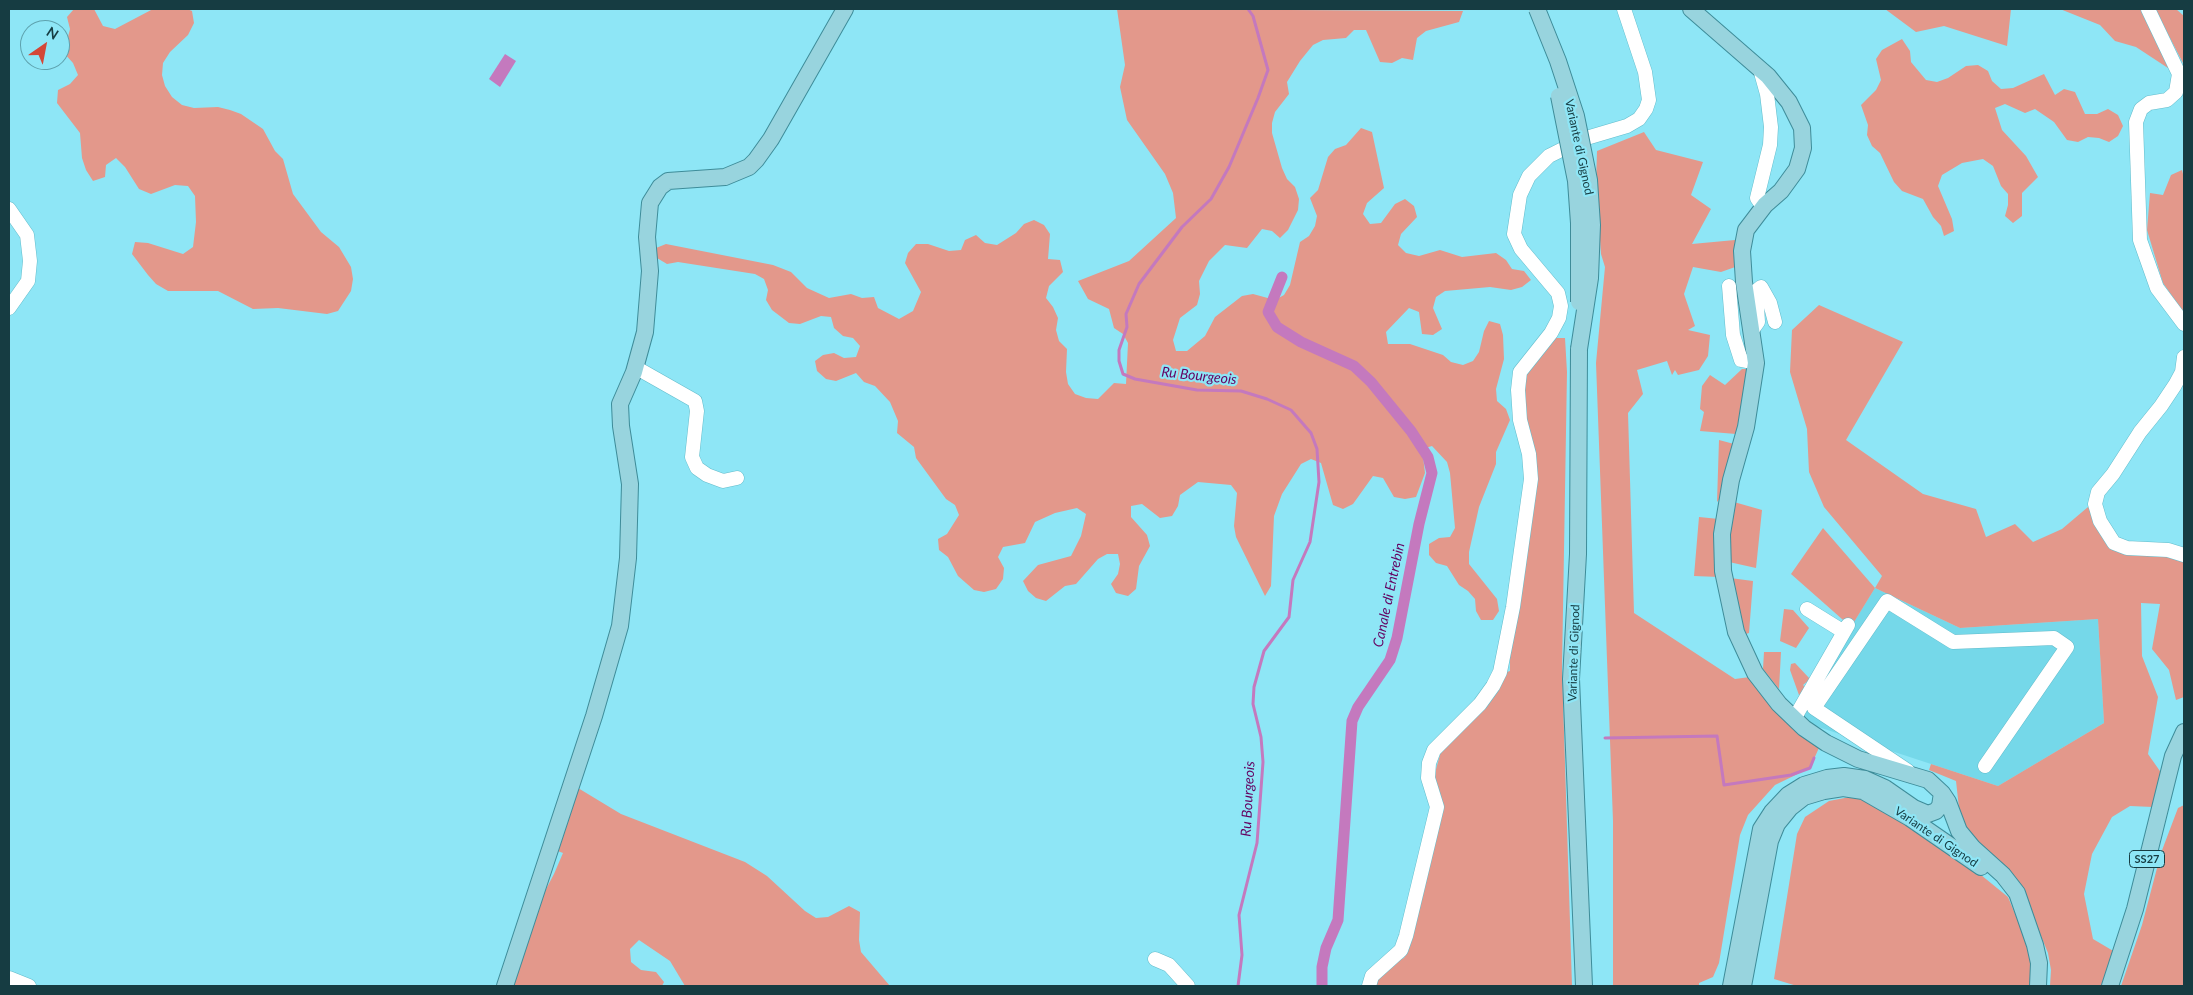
<!DOCTYPE html>
<html>
<head>
<meta charset="utf-8">
<style>
	body { margin:0 }
	#map { position:relative; width:2193px; height:995px; overflow:hidden; background:#8ee6f6; font-family:Lato,sans-serif }
	canvas { display:block }
	.frame { position:absolute; inset:0; border:10px solid #163c42; pointer-events:none }
	.north { position:absolute; left:20px; top:20px; width:50px; height:50px; box-sizing:border-box; background:#8ee6f6; border:1px solid #5ea2ae; border-radius:50%; rotate:33deg; font-size:14px; font-weight:700; line-height:20px; text-align:center; color:#163c42 }
	.north::after { content:''; display:block; margin:auto; width:18px; height:22px; background:#d44737; clip-path:polygon(50% 0,100% 100%,50% 72%,0 100%) }
</style>
</head>
<body>
<div id="map">
<canvas width="2193" height="995"></canvas>
<div class="frame"></div>
<div class="north">N</div>
</div>
<script>
const c = document.querySelector('canvas').getContext('2d');
c.lineJoin = 'round';
function fillPath(path, color) { c.fillStyle = color; c.fill(path, 'evenodd'); }
const toPath = rows => new Path2D(rows.map(r => 'M' + r).join(''));
function stroke(path, color, width, dash) { c.strokeStyle = color; c.lineWidth = width; c.lineCap = dash ? 'butt' : 'round'; c.setLineDash(dash || []); c.stroke(path); }
function write(font, color, halo, rows, align = 'center') {
  c.font = font + ' Lato,sans-serif'; c.lineWidth = 4.5; c.setLineDash([]); c.textBaseline = 'middle'; c.strokeStyle = halo; c.fillStyle = color; for (const [text, x, y, turn = 0] of rows) {
    c.save(); c.translate(x, y); c.rotate((+turn || 0) * Math.PI / 180); c.textAlign = isNaN(turn) ? turn : align; if (halo) c.strokeText(text, 0, 0); c.fillText(text, 0, 0); c.restore();
  }
}
fillPath(toPath([
	[1875,588,1960,628,2098,619,2104,723,1998,786,1794,719]
]), '#75d8e9');
fillPath(toPath([
	[74,9,94,9,103,26,115,29,153,9,187,9,192,11,194,23,188,35,170,52,163,63,162,75,165,86,172,97,182,105,194,108,218,107,230,110,241,114,263,129,275,151,283,159,293,194,321,232,339,247,351,267,353,279,351,291,338,311,327,314,278,308,253,309,218,291,168,291,156,284,148,275,132,254,135,242,148,243,183,254,193,247,196,222,195,196,188,186,175,185,151,194,139,189,125,167,116,158,106,165,105,177,93,181,86,170,82,158,80,133,57,103,58,90,70,84,78,75,73,63,64,53,70,29,67,17],
	[1117,9,1463,11,1459,22,1426,31,1417,38,1413,60,1402,58,1392,63,1380,62,1366,30,1354,30,1346,38,1323,40,1313,45,1300,61,1287,82,1289,94,1275,112,1272,123,1272,133,1282,168,1287,179,1295,187,1299,199,1298,210,1288,230,1280,238,1272,231,1262,229,1247,248,1225,245,1209,261,1199,281,1200,294,1197,305,1180,318,1173,340,1176,351,1187,351,1205,336,1215,317,1242,296,1253,294,1275,300,1284,295,1290,285,1300,242,1309,236,1315,226,1317,216,1310,198,1318,190,1328,157,1335,149,1346,145,1361,128,1372,132,1384,188,1367,203,1363,214,1370,224,1381,223,1395,204,1405,199,1414,206,1417,217,1401,234,1398,245,1406,253,1419,256,1440,250,1462,257,1496,253,1506,260,1512,269,1524,271,1531,280,1522,287,1511,290,1490,287,1445,291,1436,297,1433,308,1442,329,1433,335,1422,334,1419,312,1409,308,1386,332,1388,344,1410,344,1443,355,1451,362,1463,365,1473,361,1479,352,1484,331,1489,321,1500,324,1503,335,1504,359,1496,389,1497,401,1506,409,1510,420,1496,452,1496,464,1479,507,1469,552,1469,564,1497,599,1499,611,1493,620,1481,620,1476,611,1475,599,1468,591,1459,585,1447,566,1436,563,1429,555,1429,544,1439,538,1450,537,1455,528,1450,473,1447,462,1432,446,1422,449,1425,473,1416,497,1405,499,1394,497,1383,478,1373,476,1353,504,1343,509,1333,505,1321,463,1311,459,1301,464,1282,494,1274,516,1271,586,1265,596,1236,537,1234,526,1237,493,1231,485,1198,482,1180,495,1178,506,1172,516,1160,518,1142,504,1131,506,1131,517,1147,535,1150,546,1139,566,1136,589,1128,596,1116,593,1111,584,1118,574,1120,564,1118,554,1107,554,1098,559,1076,584,1065,586,1046,601,1036,598,1028,591,1023,581,1038,565,1071,556,1081,536,1086,514,1077,508,1055,513,1035,522,1025,543,1003,547,998,557,1004,568,1003,579,996,589,984,592,974,590,958,576,948,557,939,550,938,539,947,534,959,515,955,505,946,499,916,458,914,447,897,433,898,421,890,402,875,386,864,382,856,373,836,381,826,379,817,371,815,361,823,355,834,353,844,358,856,357,860,346,853,338,843,336,834,328,831,317,821,316,800,324,789,323,772,310,766,300,768,290,764,279,755,274,678,262,667,264,657,258,656,248,666,244,773,265,791,272,807,288,829,298,851,294,862,298,874,297,878,308,899,319,913,311,921,292,905,263,908,253,916,244,928,244,949,251,961,250,965,240,976,235,985,243,997,245,1016,233,1024,224,1034,220,1044,225,1050,234,1048,259,1060,260,1063,272,1049,286,1046,298,1053,307,1058,318,1056,330,1059,341,1067,349,1066,372,1068,384,1075,394,1086,398,1098,399,1114,383,1126,384,1128,343,1123,334,1114,328,1109,309,1088,299,1078,281,1129,261,1176,218,1173,193,1165,174,1127,120,1120,87,1125,65],
	[1885,9,2011,9,2007,46,1944,26,1916,32],
	[2060,9,2141,9,2171,70,2136,47,2115,41,2100,25],
	[2155,9,2176,9,2184,16,2184,65],
	[1902,39,1910,51,1911,62,1926,80,1937,82,1948,78,1966,66,1978,65,1988,71,1992,81,2001,89,2013,88,2044,74,2055,95,2064,89,2075,92,2085,114,2097,114,2108,109,2118,115,2123,126,2118,136,2109,142,2099,138,2088,137,2078,142,2067,140,2054,122,2035,109,2025,113,2005,104,1995,108,2002,130,2026,156,2038,177,2022,193,2022,216,2013,223,2005,216,2008,205,2008,194,2001,186,1993,166,1983,159,1962,163,1942,175,1938,186,1952,219,1954,231,1944,236,1941,226,1933,217,1923,199,1902,191,1894,182,1880,153,1872,146,1867,135,1868,125,1861,105,1876,90,1881,80,1876,59,1882,50],
	[1644,132,1656,150,1703,162,1691,195,1711,209,1692,244,1735,240,1738,266,1721,272,1693,267,1684,294,1695,326,1688,330,1710,335,1708,356,1699,370,1678,375,1675,370,1672,375,1667,361,1637,370,1643,394,1628,413,1634,613,1735,679,1750,677,1772,708,1822,741,1810,768,1775,785,1748,815,1740,835,1719,963,1713,977,1699,983,1699,986,1613,986,1613,821,1596,363,1605,267,1601,254,1596,184,1597,151],
	[2182,170,2184,178,2184,313,2163,283,2147,230,2150,193,2163,195,2171,175],
	[1819,305,1903,342,1846,440,1923,494,1976,509,1986,537,2015,524,2033,542,2062,529,2088,507,2112,545,2184,557,2184,697,2176,700,2169,670,2152,649,2160,604,2141,603,2142,656,2158,697,2148,754,2162,774,2153,807,2130,806,2112,817,2092,854,2084,894,2093,939,2115,952,2101,986,2050,986,2051,970,2048,953,2036,924,1966,830,1960,817,1956,781,1929,770,1931,764,1998,786,2104,723,2098,619,1960,628,1875,588,1851,627,1791,574,1823,528,1875,588,1882,576,1824,507,1809,472,1807,429,1790,372,1792,330],
	[1553,338,1565,338,1567,372,1562,669,1572,986,1375,986,1376,981,1392,962,1404,958,1410,942,1437,828,1433,780,1440,755,1439,750,1504,673,1510,671,1510,652,1535,482,1521,390,1524,375],
	[1742,369,1748,369,1736,434,1700,431,1704,412,1700,409,1702,386,1710,375,1725,385],
	[1719,440,1734,444,1722,496,1717,502],
	[1734,502,1762,510,1756,568,1729,562,1728,534],
	[1699,517,1719,519,1719,577,1694,576],
	[1730,578,1753,581,1749,633,1746,634,1737,610],
	[1784,609,1793,610,1809,628,1796,648,1780,641],
	[1764,652,1781,652,1779,689,1763,669],
	[1795,663,1810,679,1803,685,1806,688,1805,693,1799,695,1790,670,1791,664],
	[578,788,621,814,745,862,767,876,805,911,816,918,828,917,849,906,860,912,859,940,861,952,890,986,685,986,670,961,639,940,630,949,631,962,641,970,656,972,664,982,662,986,511,986,536,908,554,874,563,853,555,850],
	[1855,796,1890,811,1970,866,2008,897,2030,950,2031,986,1797,986,1774,979,1797,834,1805,817,1829,801],
	[2184,805,2184,986,2121,986,2142,925,2161,853,2178,808]
]), '#e3988b');
fillPath(toPath([
	[505,54,516,61,500,87,489,79]
]), '#c479be');
stroke(toPath([
	[1605,738,1717,736,1724,785,1791,775,1810,768,1814,758],
	[1238,986,1242,955,1239,915,1257,843,1263,762,1261,737,1253,704,1254,687,1264,651,1289,617,1293,580,1310,542,1319,482,1317,449,1311,433,1291,410,1267,399,1241,391,1197,390,1135,379,1123,374,1119,361,1119,350,1127,327,1126,314,1139,284,1182,227,1211,199,1229,167,1258,98,1268,70,1253,16,1248,9]
]), '#c479be', 3);
stroke(toPath([
	[1282,277,1268,312,1277,327,1301,342,1354,366,1371,382,1411,431,1428,457,1432,473,1419,524,1397,638,1390,660,1358,707,1352,721,1338,920,1326,948,1322,967,1322,986]
]), '#c479be', 11);
const minor = toPath([
	[2148,9,2179,74,2176,92,2167,100,2149,103,2141,109,2136,122,2140,240,2157,288,2184,324],
	[1760,69,1767,94,1771,127,1770,145,1757,198,1763,207],
	[9,209,27,235,30,261,28,281,9,308],
	[1729,286,1733,335,1741,360,1756,363],
	[1753,329,1758,322,1756,291,1761,287,1770,303,1775,322],
	[2184,357,2182,372,2175,385,2161,406,2140,432,2113,474,2098,492,2095,504,2100,521,2114,543,2127,548,2168,550,2184,555],
	[635,367,695,401,697,411,692,457,697,468,707,475,723,481,737,478],
	[1807,609,1844,632],
	[1794,719,1848,625],
	[1908,771,1814,708,1887,601,1953,642,2054,638,2067,647,1985,766],
	[1155,959,1169,965,1188,986],
	[9,978,29,986],
	[1369,986,1372,976,1401,950,1406,936,1437,807,1428,778,1429,763,1434,750,1480,704,1493,686,1500,672,1513,607,1531,479,1529,454,1520,420,1518,390,1520,372,1551,333,1559,318,1561,306,1558,293,1521,249,1514,234,1520,195,1529,176,1549,156,1583,139,1627,126,1639,119,1646,109,1649,100,1645,72,1624,9]
]);
const major = toPath([
	[1691,9,1768,76,1789,102,1802,128,1803,148,1797,169,1781,191,1765,205,1746,230,1742,251,1744,282,1756,363,1746,427,1731,480,1722,534,1723,571,1736,632,1755,673,1779,704,1804,728,1826,743,1858,759,1928,780,1942,793,1948,802,1959,831,1973,848,2003,875,2017,893,2035,945,2039,963,2038,986],
	[1579,349,1578,554,1571,679,1584,986],
	[1914,808,1928,814,1936,811,1940,806,1942,793],
	[505,986,594,716,620,626,628,558,630,484,621,426,620,404,634,372,645,332,650,271,647,237,650,203,660,187,668,181,725,177,749,167,756,160,771,139,845,9],
	[1731,986,1761,829,1772,812,1788,795,1804,785,1827,778,1844,776,1865,779,1885,788,1921,813],
	[1743,986,1770,841,1777,824,1790,808,1804,797,1824,791,1843,788,1863,791,1910,818,1981,867],
	[2110,986,2135,909,2173,756,2184,732]
]);
stroke(minor, '#63bccb', 15);
stroke(major, '#3e8c99', 18);
stroke(minor, '#fff', 14);
stroke(major, '#98d4de', 16);
const majorBridge = toPath([
	[1537,9,1558,61,1576,116,1589,180,1592,225,1590,278,1579,349],
	[1559,96,1576,181,1579,223,1579,302]
]);
stroke(majorBridge, '#3e8c99', 18, []);
stroke(majorBridge, '#98d4de', 16);
for (const [x, y, w] of [
	[2147,859,35]
]) { const box = new Path2D(); box.roundRect(x - w / 2, y - 8.5, w, 17, 4); c.fillStyle = '#8ee6f6'; c.fill(box); stroke(box, '#163c42', 1); }
write('bold 11px', '#163c42', null, [
	["SS27",2147,859]
]);
write('12px', '#163c42', '#8ee6f6', [
	["Variante di Gignod",1579,147,78],
	["Variante di Gignod",1574,653,-88],
	["Variante di Gignod",1936,837,34]
]);
write('italic 14px', '#640261', '#8ee6f6', [
	["Ru Bourgeois",1199,376,6],
	["Canale di Entrebin",1389,595,-78],
	["Ru Bourgeois",1248,799,-87]
]);
</script>
</body>
</html>
